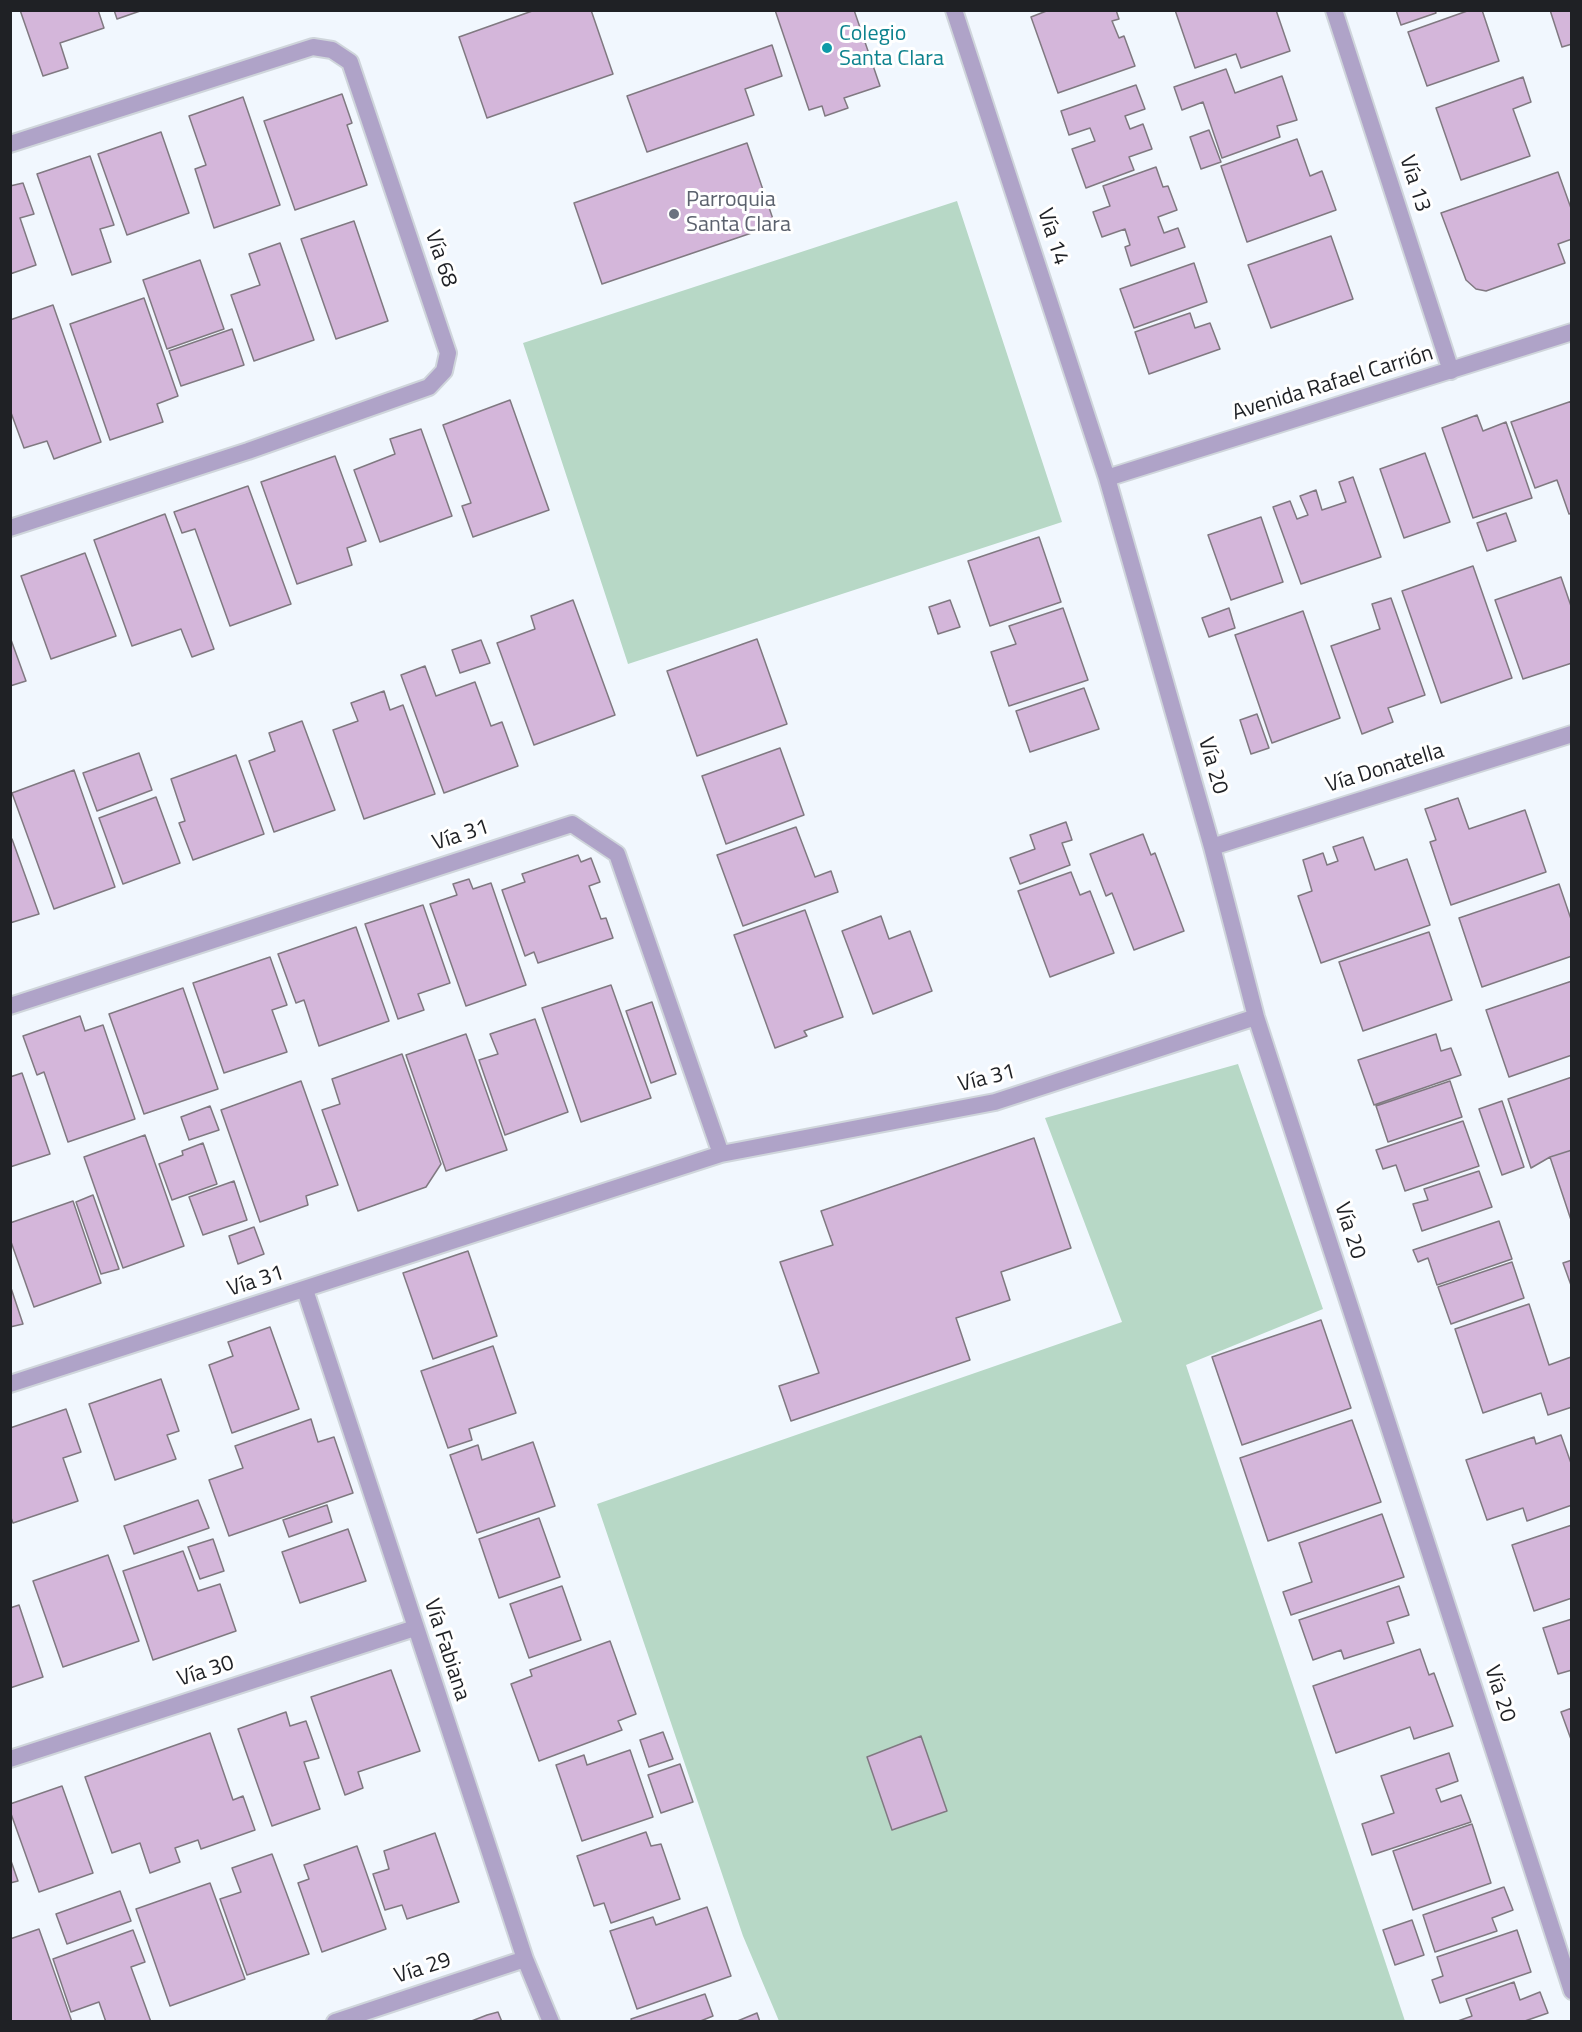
<!DOCTYPE html>
<html>
<head>
<meta charset="utf-8">
<style>
	body { margin:0 }
	#map { position:relative; width:1582px; height:2032px; overflow:hidden; background:#f1f7fe; font-family:"Titillium Web",sans-serif }
	canvas { display:block }
	.frame { position:absolute; inset:0; border:12px solid #1f2125; pointer-events:none }
</style>
</head>
<body>
<div id="map">
<canvas width="1582" height="2032"></canvas>
<div class="frame"></div>
</div>
<script>
const c = document.querySelector('canvas').getContext('2d');
c.lineJoin = 'round';
function fillPath(path, color) { c.fillStyle = color; c.fill(path, 'evenodd'); }
const toPath = rows => new Path2D(rows.map(r => 'M' + r).join(''));
function stroke(path, color, width, dash) { c.strokeStyle = color; c.lineWidth = width; c.lineCap = dash ? 'butt' : 'round'; c.setLineDash(dash || []); c.stroke(path); }
function write(font, color, halo, rows, align = 'center') {
  c.font = font + ' "Titillium Web",sans-serif'; c.lineWidth = 6; c.setLineDash([]); c.textBaseline = 'middle'; c.strokeStyle = halo; c.fillStyle = color; for (const [text, x, y, turn = 0] of rows) {
    c.save(); c.translate(x, y); c.rotate((+turn || 0) * Math.PI / 180); c.textAlign = isNaN(turn) ? turn : align; if (halo) c.strokeText(text, 0, 0); c.fillText(text, 0, 0); c.restore();
  }
}
fillPath(toPath([
	[957,201,1062,522,628,664,523,343],
	[1238,1064,1323,1309,1186,1365,1405,2021,779,2021,743,1936,597,1504,1122,1322,1045,1118]
]), '#b7d8c6');
const building = toPath([
	[20,10,98,10,104,28,60,43,68,68,43,76,20,10],
	[114,10,143,10,117,19,114,10],
	[535,10,591,10,613,74,487,118,459,37,535,10],
	[775,10,854,10,880,86,844,98,848,108,825,116,822,106,809,110,775,10],
	[1049,10,1116,10,1119,19,1112,21,1119,38,1124,36,1135,66,1058,93,1031,17,1049,10],
	[1175,10,1276,10,1290,51,1241,68,1236,54,1195,68,1175,10],
	[1396,10,1435,10,1436,13,1401,25,1396,10],
	[1470,10,1482,10,1499,61,1427,86,1408,32,1470,10],
	[1550,10,1572,10,1572,44,1562,47,1550,10],
	[772,45,782,76,745,89,754,115,647,152,627,96,772,45],
	[1226,69,1235,93,1282,76,1297,120,1277,126,1280,137,1222,158,1203,102,1182,110,1174,87,1226,69],
	[1523,77,1531,102,1513,109,1530,156,1461,180,1436,108,1523,77],
	[1136,85,1145,109,1125,116,1130,129,1143,124,1152,149,1129,157,1134,170,1086,188,1072,149,1095,141,1090,128,1069,135,1061,111,1136,85],
	[342,94,352,123,347,125,367,185,295,210,264,121,342,94],
	[243,97,280,205,214,228,195,169,206,165,189,116,243,97],
	[1209,130,1221,162,1201,169,1190,137,1209,130],
	[161,132,189,213,127,235,98,154,161,132],
	[1297,139,1310,176,1322,171,1336,210,1247,242,1221,166,1297,139],
	[747,143,775,225,602,284,574,203,747,143],
	[90,156,114,225,100,229,111,262,72,275,37,174,90,156],
	[1156,167,1163,187,1168,186,1177,210,1158,217,1164,233,1178,228,1185,247,1131,266,1125,247,1130,245,1125,229,1102,237,1093,212,1110,206,1103,186,1156,167],
	[1558,172,1572,211,1572,239,1558,244,1565,263,1486,291,1476,289,1466,280,1441,213,1558,172],
	[23,183,34,214,20,218,36,265,10,274,10,186,23,183],
	[354,221,388,321,336,339,301,239,354,221],
	[1331,236,1353,299,1271,328,1248,265,1331,236],
	[280,243,314,340,254,361,231,295,260,285,249,254,280,243],
	[200,260,224,329,167,349,143,280,200,260],
	[1194,263,1207,302,1134,328,1120,289,1194,263],
	[144,298,178,396,157,404,163,422,110,440,70,324,144,298],
	[53,305,101,442,54,459,47,441,24,448,10,410,10,320,53,305],
	[1190,313,1195,328,1210,323,1220,349,1149,374,1135,332,1190,313],
	[232,329,244,365,181,386,169,351,232,329],
	[510,400,549,510,473,537,462,506,471,503,443,425,510,400],
	[1572,401,1572,513,1569,514,1557,480,1535,488,1511,422,1572,401],
	[1477,415,1483,431,1506,422,1532,498,1473,518,1442,428,1477,415],
	[421,429,452,516,380,542,354,470,395,454,390,439,421,429],
	[1425,453,1450,522,1404,538,1380,469,1425,453],
	[335,456,366,541,347,548,352,565,297,584,261,482,335,456],
	[1353,477,1381,557,1301,584,1273,507,1290,501,1297,519,1308,515,1300,496,1316,490,1322,510,1346,502,1339,482,1353,477],
	[248,486,291,604,230,626,195,529,182,533,174,512,248,486],
	[1506,513,1516,541,1487,551,1477,523,1506,513],
	[165,514,214,649,192,657,181,629,132,646,94,540,165,514],
	[1261,517,1283,582,1231,600,1208,535,1261,517],
	[1039,537,1061,602,990,626,968,561,1039,537],
	[85,553,116,636,51,659,21,576,85,553],
	[1473,566,1512,678,1441,703,1402,591,1473,566],
	[1561,577,1572,609,1572,663,1523,679,1495,600,1561,577],
	[1391,598,1425,695,1388,708,1393,722,1362,734,1331,646,1380,629,1372,604,1391,598],
	[573,600,615,715,534,745,497,643,535,629,531,616,573,600],
	[950,600,960,627,938,634,929,607,950,600],
	[1063,608,1088,680,1009,706,991,652,1016,644,1009,626,1063,608],
	[1229,608,1235,628,1209,637,1202,618,1229,608],
	[1303,611,1340,718,1272,743,1235,635,1303,611],
	[10,637,26,681,10,686,10,637],
	[757,639,787,724,697,756,667,671,757,639],
	[481,640,490,663,460,673,452,650,481,640],
	[425,666,436,696,475,682,491,726,502,722,518,766,444,793,401,675,425,666],
	[1084,688,1099,729,1030,752,1016,711,1084,688],
	[384,691,390,710,403,705,435,794,364,819,333,730,358,721,351,703,384,691],
	[1257,714,1269,748,1251,754,1240,720,1257,714],
	[302,721,335,810,274,832,249,761,275,751,269,733,302,721],
	[780,748,804,815,726,844,702,776,780,748],
	[139,753,152,790,97,811,83,773,139,753],
	[236,755,264,834,193,860,179,823,185,821,171,779,236,755],
	[74,770,115,887,54,909,12,793,74,770],
	[156,797,180,863,123,884,99,818,156,797],
	[1458,798,1469,829,1525,810,1546,872,1451,905,1430,842,1436,840,1425,809,1458,798],
	[1066,822,1072,840,1062,843,1070,865,1020,884,1010,858,1035,849,1030,835,1066,822],
	[796,827,815,877,831,871,838,892,743,926,717,855,796,827],
	[1143,834,1151,855,1155,853,1184,931,1134,950,1112,893,1106,896,1090,854,1143,834],
	[1363,837,1375,870,1407,859,1430,925,1321,963,1298,896,1312,891,1303,860,1323,853,1327,865,1338,861,1333,847,1363,837],
	[12,839,39,914,10,923,10,840,12,839],
	[578,855,581,862,591,858,600,882,589,886,601,919,606,918,613,938,538,963,534,952,525,956,502,890,525,882,522,874,578,855],
	[1071,872,1080,895,1090,891,1114,953,1050,977,1018,891,1071,872],
	[469,879,473,889,491,883,526,985,466,1006,430,904,457,895,453,884,469,879],
	[1559,884,1572,922,1572,956,1482,987,1459,918,1559,884],
	[423,905,450,983,418,994,424,1010,398,1019,365,924,423,905],
	[805,910,843,1017,804,1031,807,1036,775,1048,734,935,805,910],
	[881,916,889,939,910,931,932,991,873,1014,842,931,881,916],
	[356,927,389,1021,319,1046,304,1000,296,1003,278,954,356,927],
	[1429,932,1452,1000,1363,1031,1339,962,1429,932],
	[270,957,287,1005,272,1010,287,1052,224,1073,193,983,270,957],
	[1572,981,1572,1055,1509,1077,1486,1010,1572,981],
	[611,985,651,1098,581,1122,542,1008,611,985],
	[183,988,218,1089,144,1114,109,1014,183,988],
	[652,1002,676,1074,651,1083,626,1011,652,1002],
	[80,1016,85,1031,103,1025,135,1119,68,1142,44,1072,37,1075,23,1036,80,1016],
	[535,1019,568,1112,505,1135,479,1060,498,1054,490,1034,535,1019],
	[466,1034,507,1150,446,1171,406,1055,466,1034],
	[1436,1034,1441,1051,1451,1048,1461,1075,1374,1105,1358,1060,1436,1034],
	[402,1054,441,1164,426,1187,358,1211,322,1110,340,1104,332,1079,402,1054],
	[22,1073,50,1154,10,1167,10,1077,22,1073],
	[1572,1077,1572,1150,1550,1157,1531,1168,1508,1099,1572,1077],
	[301,1081,338,1185,306,1196,308,1205,260,1222,221,1110,301,1081],
	[1450,1081,1462,1117,1388,1142,1376,1106,1450,1081],
	[1502,1101,1524,1167,1502,1175,1479,1109,1502,1101],
	[210,1106,219,1130,189,1140,181,1117,210,1106],
	[1463,1121,1479,1166,1405,1191,1396,1165,1383,1169,1376,1150,1463,1121],
	[145,1135,184,1246,123,1268,84,1157,145,1135],
	[1034,1138,1071,1248,1001,1272,1010,1300,956,1318,970,1360,791,1421,779,1386,819,1373,780,1262,833,1245,821,1211,1034,1138],
	[203,1143,217,1184,172,1200,159,1164,183,1155,182,1151,203,1143],
	[1572,1150,1572,1223,1550,1157,1572,1150],
	[1479,1171,1492,1207,1422,1231,1413,1204,1428,1200,1424,1189,1479,1171],
	[234,1181,247,1220,203,1235,189,1197,234,1181],
	[93,1195,119,1269,101,1274,76,1202,93,1195],
	[73,1201,101,1283,34,1307,10,1239,10,1223,73,1201],
	[1499,1221,1512,1259,1437,1285,1428,1258,1418,1262,1413,1250,1499,1221],
	[254,1227,264,1254,238,1264,229,1236,254,1227],
	[468,1251,497,1336,433,1359,403,1273,468,1251],
	[1572,1260,1572,1288,1563,1263,1572,1260],
	[1512,1262,1524,1298,1451,1324,1438,1287,1512,1262],
	[10,1285,23,1324,10,1327,10,1285],
	[1529,1304,1549,1365,1571,1357,1572,1407,1548,1415,1541,1393,1483,1413,1455,1329,1529,1304],
	[1321,1320,1351,1408,1242,1445,1212,1357,1321,1320],
	[270,1327,299,1409,232,1433,209,1365,233,1356,228,1342,270,1327],
	[493,1346,516,1413,469,1429,472,1440,448,1448,421,1371,493,1346],
	[161,1379,179,1431,167,1435,176,1459,115,1480,89,1404,161,1379],
	[66,1409,81,1452,63,1458,78,1501,13,1523,10,1515,10,1428,66,1409],
	[311,1419,318,1442,334,1437,353,1493,229,1536,209,1480,243,1468,235,1446,311,1419],
	[1352,1420,1381,1502,1268,1541,1240,1458,1352,1420],
	[1561,1435,1572,1466,1572,1505,1527,1521,1523,1508,1487,1520,1466,1460,1534,1437,1536,1444,1561,1435],
	[533,1442,555,1506,477,1533,450,1455,478,1445,482,1460,533,1442],
	[198,1500,209,1528,134,1554,124,1526,198,1500],
	[327,1505,332,1522,289,1537,283,1520,327,1505],
	[1382,1514,1404,1577,1291,1615,1283,1592,1312,1582,1299,1543,1382,1514],
	[539,1518,560,1577,499,1598,479,1539,539,1518],
	[1572,1525,1572,1598,1534,1611,1512,1545,1572,1525],
	[348,1529,366,1581,300,1603,282,1552,348,1529],
	[213,1539,224,1571,200,1579,188,1547,213,1539],
	[183,1551,198,1591,220,1584,236,1631,153,1660,123,1571,183,1551],
	[108,1555,139,1641,63,1667,33,1581,108,1555],
	[562,1586,581,1640,529,1658,510,1604,562,1586],
	[1399,1586,1409,1615,1387,1622,1394,1643,1344,1659,1341,1650,1313,1660,1299,1620,1399,1586],
	[19,1605,43,1677,10,1688,10,1608,19,1605],
	[1572,1619,1572,1670,1558,1674,1543,1628,1572,1619],
	[610,1641,636,1714,618,1721,622,1730,539,1761,511,1684,532,1676,530,1670,610,1641],
	[1420,1649,1429,1675,1434,1673,1453,1726,1414,1739,1410,1727,1336,1753,1313,1686,1420,1649],
	[391,1670,420,1751,358,1772,363,1788,345,1795,311,1697,391,1670],
	[1572,1708,1572,1742,1561,1712,1572,1708],
	[286,1712,290,1726,306,1721,319,1758,304,1762,320,1809,272,1826,238,1729,286,1712],
	[663,1732,673,1759,649,1767,640,1740,663,1732],
	[210,1733,233,1800,243,1796,255,1830,201,1849,198,1840,175,1848,180,1862,150,1873,140,1843,112,1853,85,1777,210,1733],
	[921,1736,947,1811,892,1830,867,1757,921,1736],
	[630,1750,653,1817,582,1841,556,1765,584,1755,587,1765,630,1750],
	[1449,1753,1458,1781,1436,1789,1441,1802,1461,1795,1471,1822,1372,1855,1362,1824,1394,1813,1381,1776,1449,1753],
	[680,1764,693,1802,661,1813,648,1775,680,1764],
	[62,1786,93,1873,39,1892,10,1811,10,1804,62,1786],
	[1472,1824,1491,1883,1413,1910,1393,1851,1472,1824],
	[646,1832,651,1846,661,1844,680,1899,611,1923,604,1903,594,1906,577,1856,646,1832],
	[435,1833,459,1902,407,1919,402,1905,385,1910,373,1874,389,1869,384,1851,435,1833],
	[357,1846,386,1929,322,1952,298,1883,309,1879,304,1865,357,1846],
	[272,1854,309,1954,247,1975,220,1899,241,1892,232,1868,272,1854],
	[10,1858,18,1881,10,1883,10,1858],
	[210,1883,245,1979,170,2006,136,1909,210,1883],
	[1504,1887,1513,1910,1492,1918,1497,1931,1435,1952,1423,1915,1504,1887],
	[120,1891,131,1921,67,1944,56,1914,120,1891],
	[707,1907,731,1976,637,2009,610,1931,653,1917,656,1925,707,1907],
	[1412,1920,1424,1955,1395,1965,1383,1930,1412,1920],
	[39,1929,72,2022,10,2022,10,1939,39,1929],
	[133,1930,145,1962,131,1967,151,2022,106,2022,99,2002,71,2012,53,1959,133,1930],
	[1517,1930,1531,1972,1440,2003,1432,1980,1443,1976,1437,1957,1517,1930],
	[1514,1982,1520,2000,1540,1992,1548,2013,1522,2022,1455,2022,1472,2016,1466,1999,1514,1982],
	[705,1994,713,2016,698,2022,632,2022,631,2019,705,1994],
	[498,2012,502,2022,469,2022,487,2015,498,2012],
	[757,2013,760,2022,735,2022,757,2013]
]);
fillPath(building, '#d4b6da');
stroke(building, '#807981', 1.5);
const minor = toPath([
	[954,10,1107,478,1212,847,1256,1017,1572,1991],
	[1334,10,1451,371],
	[10,144,313,47,332,50,350,62,448,353,444,371,429,387,248,451,10,528],
	[1107,478,1572,332],
	[1212,847,1572,734],
	[10,1006,572,824,617,854,721,1154],
	[305,1290,525,1959,551,2022],
	[10,1384,721,1154,995,1102,1256,1017],
	[10,1759,415,1628],
	[335,2022,525,1959]
]);
stroke(minor, '#cfd5db', 20);
stroke(minor, '#afa3c8', 16);
for (const [x, y, r, color] of [
	[827,48,6,"#0f9aa8"],
	[674,214,6,"#6b7280"]
]) { const dot = new Path2D(); dot.arc(x, y, r, 0, 2 * Math.PI); c.fillStyle = color; c.fill(dot); stroke(dot, '#fff', 2); }
write('22px', '#0d838f', '#fff', [
	["Colegio",839,35],
	["Santa Clara",839,60]
], 'left');
write('22px', '#1f2125', '#fff', [
	["Vía 13",1414,184,72],
	["Vía 14",1052,237,72],
	["Vía 68",440,259,71],
	["Avenida Rafael Carrión",1333,384,-17],
	["Vía 20",1212,766,74],
	["Vía Donatella",1385,769,-17],
	["Vía 31",461,836,-18],
	["Vía 31",987,1079,-14],
	["Vía 20",1349,1231,72],
	["Vía 31",256,1282,-18],
	["Vía Fabiana",446,1650,72],
	["Vía 30",206,1672,-18],
	["Vía 20",1499,1694,72],
	["Vía 29",423,1969,-18]
]);
write('22px', '#5b616d', '#fff', [
	["Parroquia",686,201],
	["Santa Clara",686,226]
], 'left');
</script>
</body>
</html>
